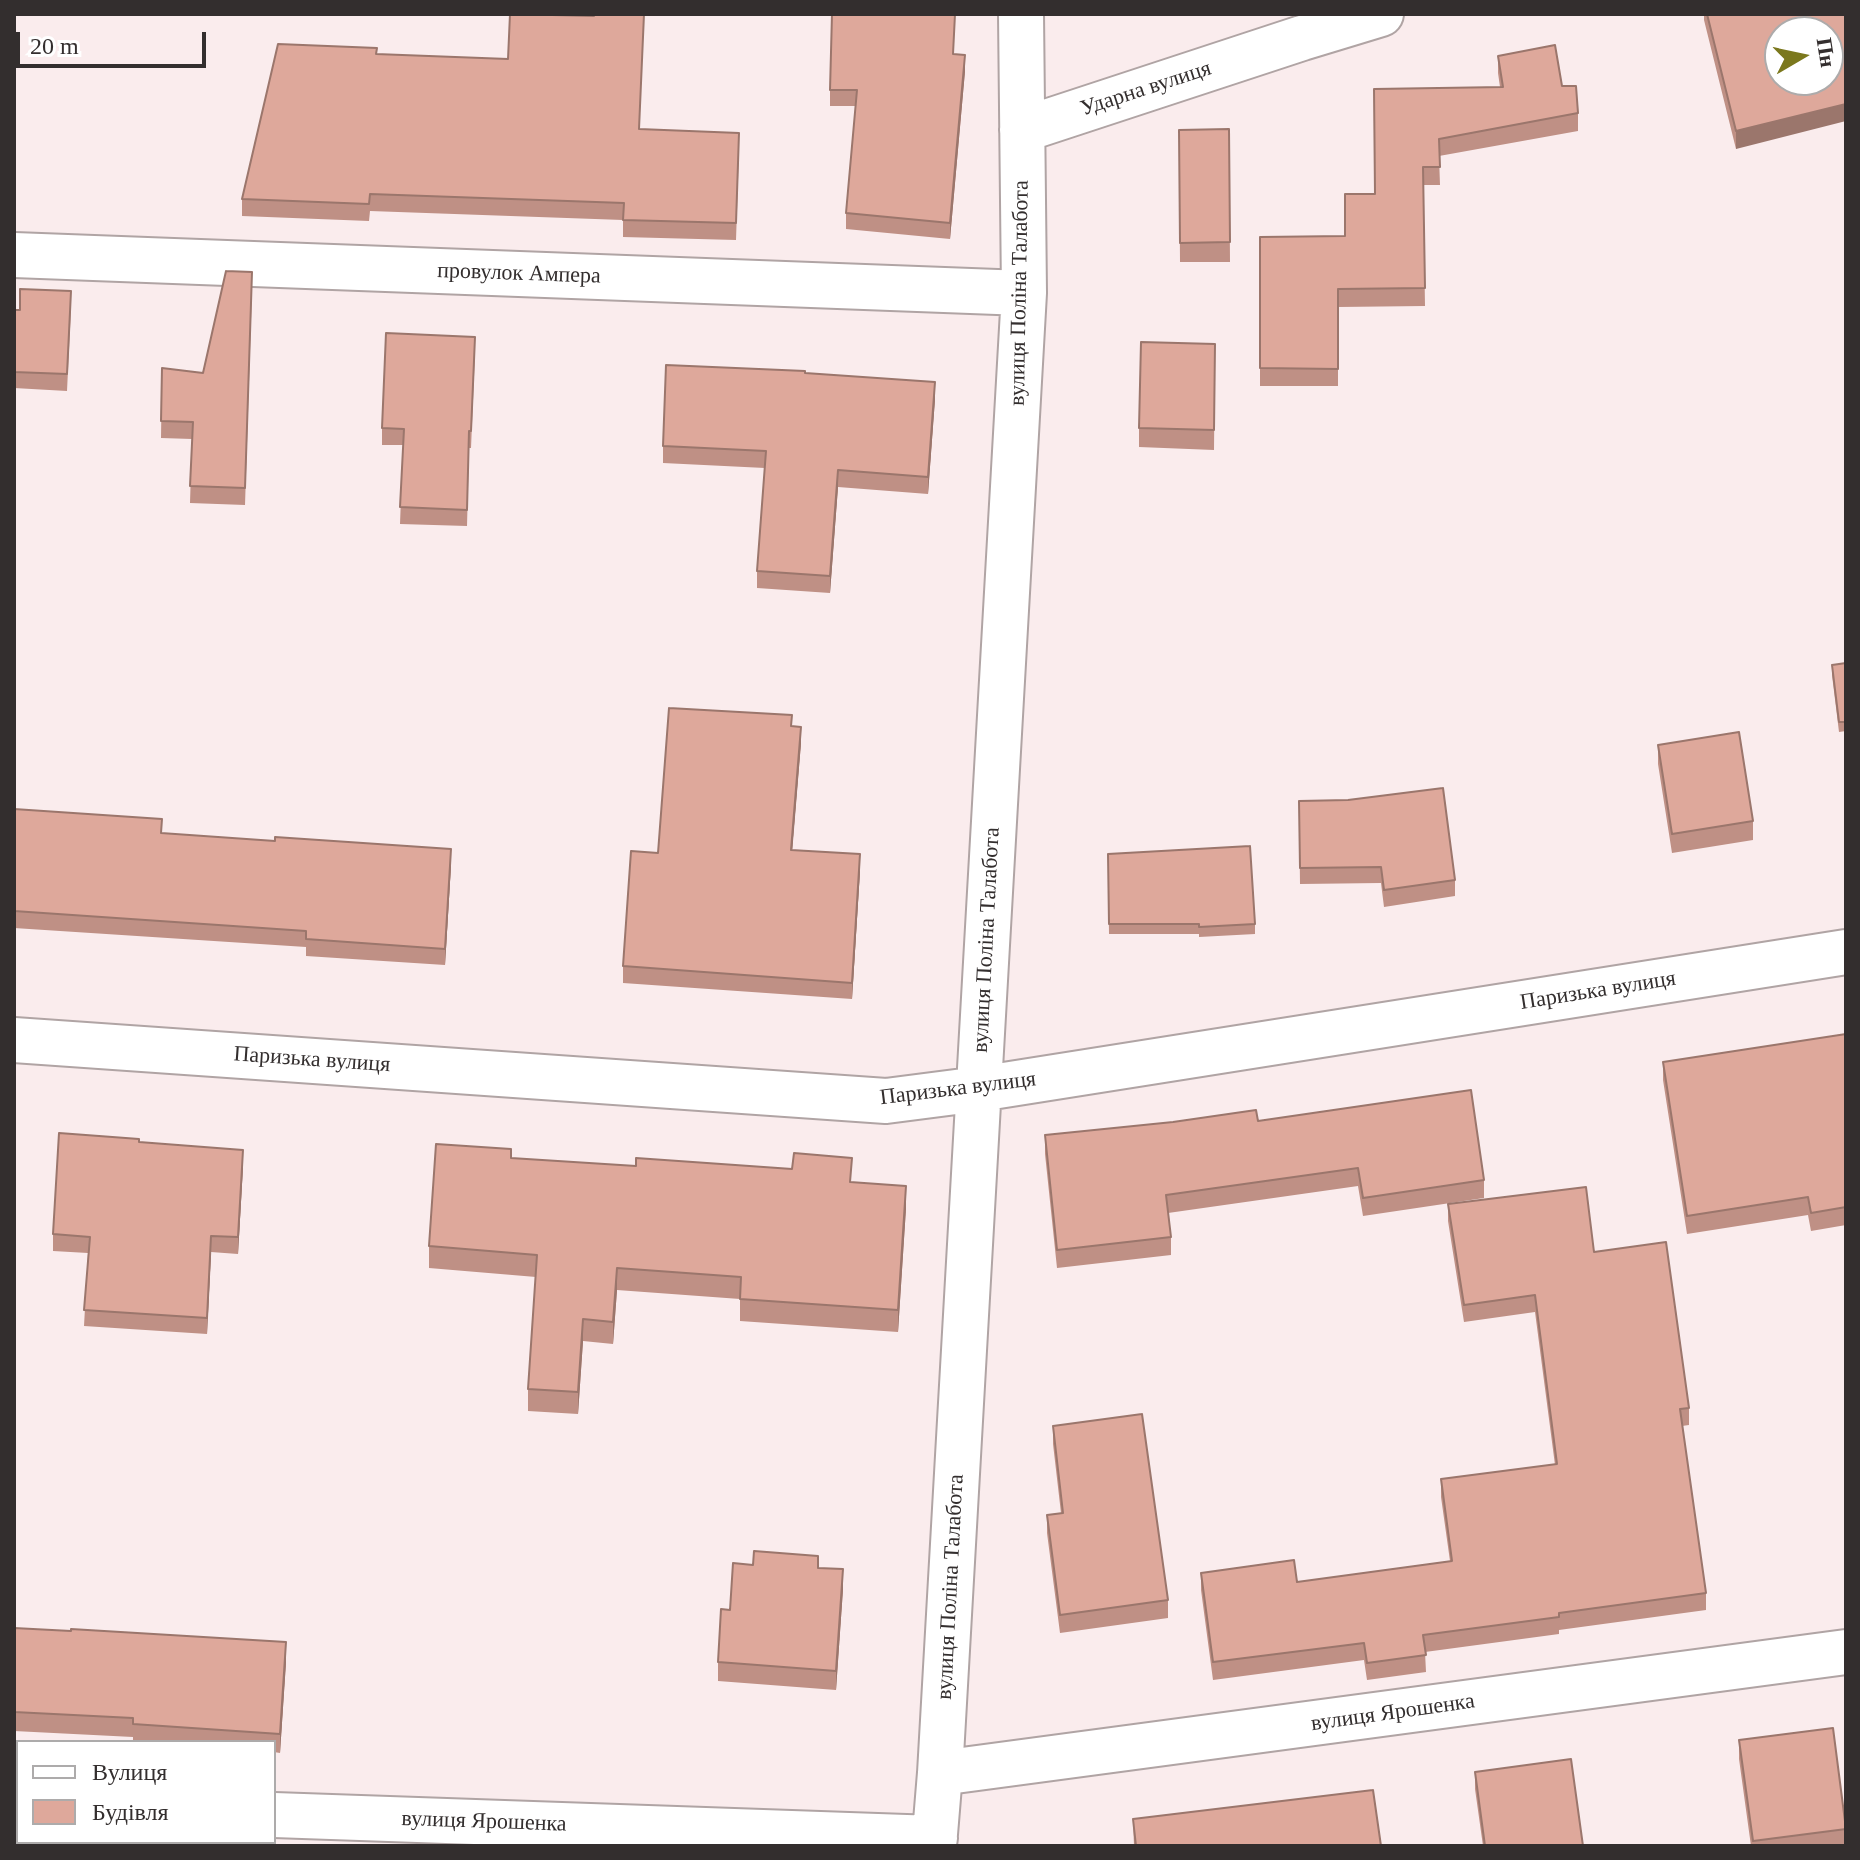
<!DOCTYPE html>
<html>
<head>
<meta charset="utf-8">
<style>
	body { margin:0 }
	#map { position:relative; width:1860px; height:1860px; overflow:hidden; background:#faeced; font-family:"Times New Roman",serif }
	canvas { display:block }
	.frame { position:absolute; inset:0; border:16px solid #332e2e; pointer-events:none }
	.legend { position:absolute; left:16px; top:1740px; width:260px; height:104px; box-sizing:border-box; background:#fff; border:2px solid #adabab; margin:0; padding:10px 14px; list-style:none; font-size:24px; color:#332e2e }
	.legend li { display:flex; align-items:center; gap:16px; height:40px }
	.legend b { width:40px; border:2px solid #adabab }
	.north { position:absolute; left:1764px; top:16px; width:80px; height:80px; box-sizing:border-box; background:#fff; border:2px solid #adabab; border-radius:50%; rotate:81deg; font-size:22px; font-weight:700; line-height:32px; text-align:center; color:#332e2e }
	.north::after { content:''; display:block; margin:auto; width:28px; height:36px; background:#7b781d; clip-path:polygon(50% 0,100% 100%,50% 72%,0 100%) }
	.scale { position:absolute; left:16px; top:32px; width:190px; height:36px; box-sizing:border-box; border:4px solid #332e2e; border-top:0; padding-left:10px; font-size:24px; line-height:28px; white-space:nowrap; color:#332e2e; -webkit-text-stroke:6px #fff; paint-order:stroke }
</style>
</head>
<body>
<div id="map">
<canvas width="1860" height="1860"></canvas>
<div class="frame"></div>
<ul class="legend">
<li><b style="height:10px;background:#fff"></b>Вулиця</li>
<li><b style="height:22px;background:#dea89b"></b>Будівля</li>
</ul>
<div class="north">Пн</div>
<div class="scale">20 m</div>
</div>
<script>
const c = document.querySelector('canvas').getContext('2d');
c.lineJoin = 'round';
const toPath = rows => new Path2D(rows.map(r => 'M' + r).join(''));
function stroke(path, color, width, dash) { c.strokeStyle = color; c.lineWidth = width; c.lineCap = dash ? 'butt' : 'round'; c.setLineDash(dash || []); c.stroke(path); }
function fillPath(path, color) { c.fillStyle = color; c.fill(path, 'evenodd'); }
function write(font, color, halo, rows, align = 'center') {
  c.font = font + ' "Times New Roman",serif'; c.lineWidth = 8; c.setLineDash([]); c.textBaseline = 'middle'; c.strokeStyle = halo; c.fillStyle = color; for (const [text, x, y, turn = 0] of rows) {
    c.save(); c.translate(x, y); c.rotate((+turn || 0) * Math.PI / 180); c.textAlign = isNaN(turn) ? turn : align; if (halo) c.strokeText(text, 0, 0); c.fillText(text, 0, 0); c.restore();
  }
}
const minor = toPath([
	[1022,130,1302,38,1381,14],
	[14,255,1024,293],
	[14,1040,886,1101,979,1089,1846,952],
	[940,1773,1846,1652],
	[14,1806,18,1806],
	[274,1815,935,1838],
	[934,1846,940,1773,1024,293,1021,14]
]);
stroke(minor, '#b0a4a4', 48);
stroke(minor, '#fff', 44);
fillPath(toPath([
	[1704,14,1846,14,1736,149,1704,20],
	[376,54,640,129,739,150,736,240,623,237,623,220,370,211,369,221,242,216,242,199],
	[954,54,965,71,950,239,846,229,846,213,856,106,830,106,830,90],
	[1498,56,1562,86,1578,113,1578,131,1439,156,1440,185,1423,185,1425,306,1338,307,1338,386,1260,386,1260,237,1345,236,1375,194,1500,87,1498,73],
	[1229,129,1230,262,1180,262,1179,130],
	[252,289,245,505,190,503,192,439,161,438,162,368,203,373],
	[71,308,67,391,14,388,14,310],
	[1215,344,1214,450,1139,447,1139,428],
	[475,353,471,448,469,448,467,526,400,524,403,445,382,445,382,428],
	[805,373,935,399,928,494,838,487,830,593,757,588,757,571,765,468,663,463,663,446],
	[1846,663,1846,731,1839,732,1832,675,1832,665],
	[792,726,801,743,792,850,860,871,852,999,623,983,623,966,658,853],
	[1658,745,1753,821,1753,840,1672,853,1658,764],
	[1299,801,1455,880,1455,896,1384,907,1381,883,1300,884],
	[14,809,162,833,451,865,445,965,306,956,306,947,14,928],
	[1108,854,1255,924,1255,934,1199,937,1199,934,1109,934],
	[1846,1034,1846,1225,1811,1231,1808,1215,1687,1234,1663,1080,1663,1062],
	[1258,1121,1484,1180,1484,1198,1363,1216,1358,1186,1168,1213,1171,1237,1171,1255,1057,1268,1045,1154,1045,1135],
	[139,1142,243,1166,238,1254,211,1252,207,1334,84,1326,88,1253,53,1251,53,1234],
	[511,1158,852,1182,906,1208,898,1332,740,1321,740,1299,617,1290,613,1344,583,1341,578,1414,528,1411,528,1389,536,1277,429,1268,429,1246],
	[1448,1204,1594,1252,1689,1408,1689,1425,1682,1426,1706,1593,1706,1610,1559,1630,1559,1634,1425,1652,1426,1672,1367,1680,1364,1660,1213,1680,1201,1590,1201,1573,1297,1582,1450,1561,1441,1497,1441,1479,1555,1465,1535,1312,1464,1322,1448,1221],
	[1053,1426,1168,1600,1168,1618,1060,1633,1047,1533,1047,1515,1061,1513,1053,1444],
	[753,1565,818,1568,843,1589,836,1690,718,1681,718,1662,730,1610],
	[14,1628,286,1662,280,1753,274,1752,274,1742,133,1742,133,1737,14,1731],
	[1739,1740,1846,1823,1846,1846,1751,1846,1739,1759],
	[1475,1772,1583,1846,1483,1846,1475,1789],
	[1133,1819,1381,1846,1134,1846]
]), '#bf9085');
fillPath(toPath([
	[965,55,965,71,950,239,950,223],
	[1846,104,1846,121,1736,149,1736,131],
	[935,382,935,399,928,494,928,477],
	[838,470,838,487,830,593,830,576],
	[801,727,801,743,791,866,791,850],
	[451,849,451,865,445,965,445,949],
	[860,854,860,871,852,999,852,983],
	[243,1150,243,1166,238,1254,238,1237],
	[906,1186,906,1208,898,1332,898,1310],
	[211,1236,211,1252,207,1334,207,1318],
	[617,1268,617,1290,613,1344,613,1322],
	[583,1319,583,1341,578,1414,578,1392],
	[843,1569,843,1589,836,1690,836,1671],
	[286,1642,286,1662,280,1753,280,1734]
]), '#9b766c');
const building = toPath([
	[510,14,594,16,594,14,644,14,639,129,739,133,736,223,623,220,624,203,370,194,369,204,242,199,278,44,377,48,376,54,508,59,510,14],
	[832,14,955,14,953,54,965,55,950,223,846,213,857,90,830,90,832,14],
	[1707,14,1846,14,1846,104,1736,131,1707,14],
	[1780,32,1828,32,1828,80,1780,80,1780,32],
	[1555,45,1562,86,1576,86,1578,113,1439,139,1440,167,1423,167,1425,288,1338,289,1338,369,1260,368,1260,237,1345,236,1345,194,1375,194,1374,89,1503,87,1498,56,1555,45],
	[1229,129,1230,242,1180,243,1179,130,1229,129],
	[226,271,252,272,245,488,190,486,193,422,161,421,162,368,203,373,226,271],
	[20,289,71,291,67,374,14,372,14,310,20,310,20,289],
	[386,333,475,337,471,431,469,431,467,510,400,507,404,429,382,428,386,333],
	[1141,342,1215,344,1214,430,1139,428,1141,342],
	[666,365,805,371,805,373,935,382,928,477,838,470,830,576,757,571,766,451,663,446,666,365],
	[1846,663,1846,722,1839,722,1832,665,1846,663],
	[669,708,792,715,791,726,801,727,791,850,860,854,852,983,623,966,631,851,658,853,669,708],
	[1739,732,1753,821,1672,834,1658,745,1739,732],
	[1443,788,1455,880,1384,890,1381,867,1300,868,1299,801,1348,800,1443,788],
	[14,809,162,819,161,833,275,841,275,837,451,849,445,949,306,939,306,931,14,911,14,809],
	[1250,846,1255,924,1199,927,1199,924,1109,924,1108,854,1250,846],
	[1846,1034,1846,1207,1811,1213,1808,1197,1687,1216,1663,1062,1846,1034],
	[1471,1090,1484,1180,1363,1198,1358,1168,1166,1195,1171,1237,1057,1250,1045,1135,1173,1122,1256,1110,1258,1121,1471,1090],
	[59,1133,139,1139,139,1142,243,1150,238,1237,211,1236,207,1318,84,1310,90,1237,53,1234,59,1133],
	[436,1144,511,1149,511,1158,636,1166,636,1158,792,1169,794,1153,852,1158,850,1182,906,1186,898,1310,740,1299,741,1277,617,1268,613,1322,583,1319,578,1392,528,1389,537,1255,429,1246,436,1144],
	[1586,1187,1594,1252,1666,1242,1689,1408,1680,1409,1706,1593,1559,1613,1559,1617,1423,1635,1426,1655,1367,1663,1364,1643,1213,1662,1201,1573,1294,1560,1297,1582,1452,1561,1441,1479,1557,1464,1535,1295,1464,1305,1448,1204,1586,1187],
	[1142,1414,1168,1600,1060,1615,1047,1515,1063,1513,1053,1426,1142,1414],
	[754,1551,818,1556,818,1568,843,1569,836,1671,718,1662,721,1609,730,1610,733,1563,753,1565,754,1551],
	[14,1628,71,1631,71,1629,286,1642,280,1734,133,1724,133,1718,14,1712,14,1628],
	[1833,1728,1846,1829,1753,1841,1739,1740,1833,1728],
	[1571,1759,1583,1846,1485,1846,1475,1772,1571,1759],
	[1373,1790,1381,1846,1136,1846,1133,1819,1373,1790]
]);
fillPath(building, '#dea89b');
stroke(building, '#9b766c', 2);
write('22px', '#332e2e', '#fff', [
	["Ударна вулиця",1146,89,-18],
	["провулок Ампера",519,274,2],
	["вулиця Поліна Талабота",1020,293,-89],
	["вулиця Поліна Талабота",987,940,-87],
	["Паризька вулиця",1598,991,-9],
	["Паризька вулиця",312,1060,4],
	["Паризька вулиця",958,1089,-7],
	["вулиця Поліна Талабота",951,1587,-87],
	["вулиця Ярошенка",1393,1713,-8],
	["вулиця Ярошенка",484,1822,2]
]);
</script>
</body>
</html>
